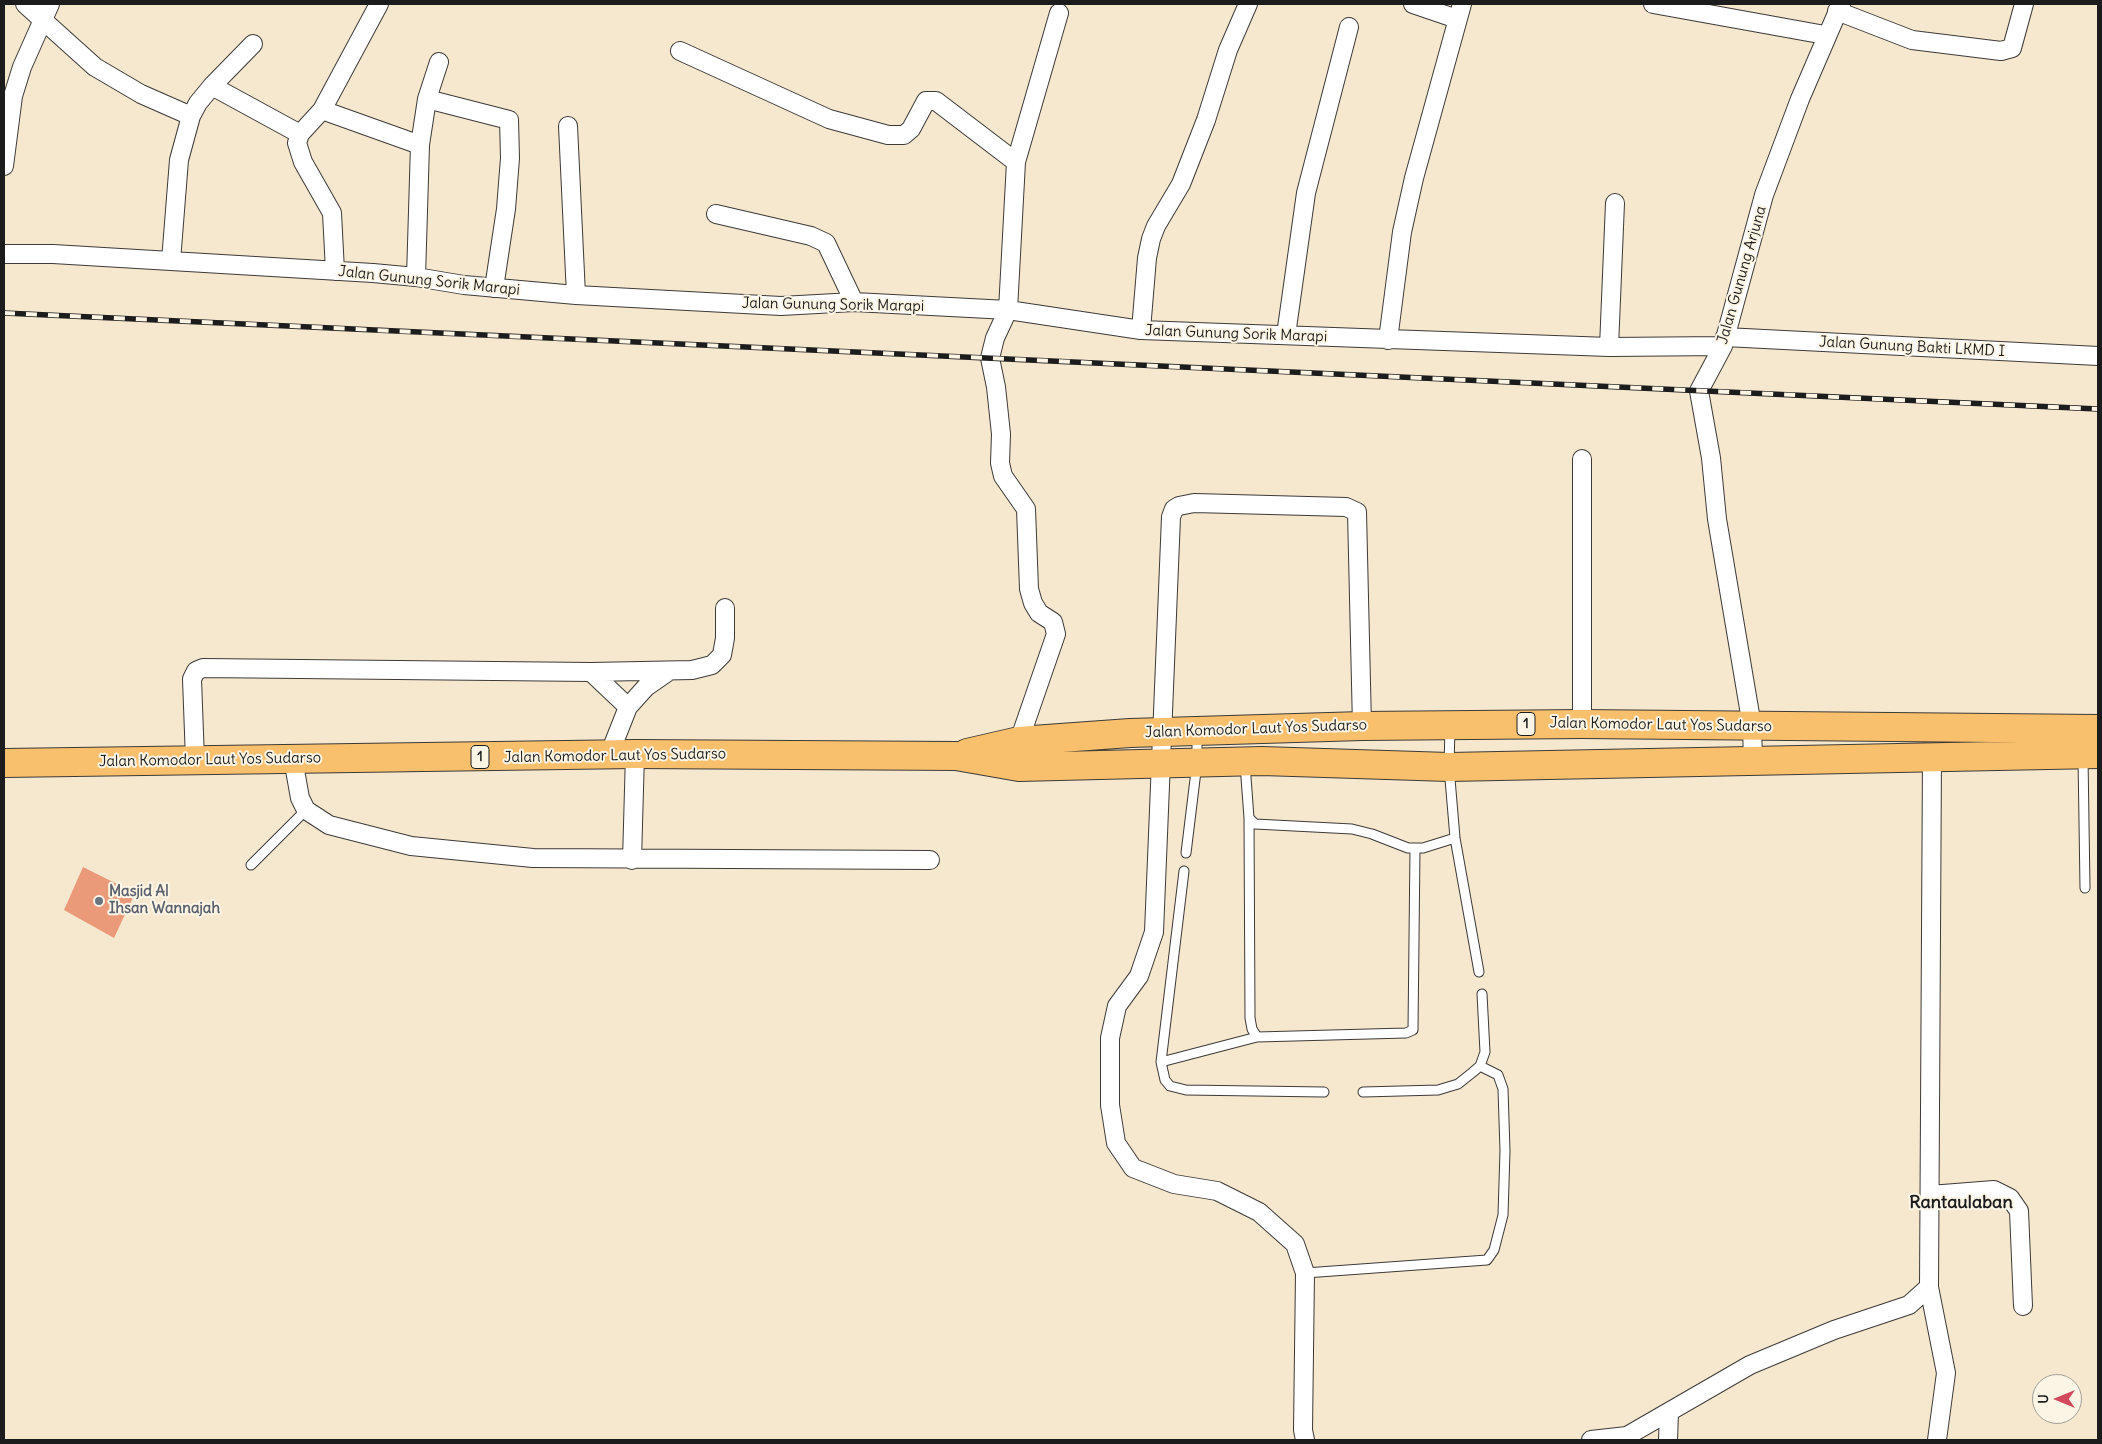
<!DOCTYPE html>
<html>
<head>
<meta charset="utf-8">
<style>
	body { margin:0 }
	#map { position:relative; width:2102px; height:1444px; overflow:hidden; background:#f6e7cf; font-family:Delius,sans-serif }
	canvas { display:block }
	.frame { position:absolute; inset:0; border:5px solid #1c1c1c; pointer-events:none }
	.north { position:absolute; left:2032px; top:1374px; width:50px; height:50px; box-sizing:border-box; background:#fcf5e5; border:1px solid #a29e95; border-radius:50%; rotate:270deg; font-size:14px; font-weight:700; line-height:20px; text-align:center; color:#1c1c1c }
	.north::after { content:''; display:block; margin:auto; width:18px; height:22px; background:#d1495b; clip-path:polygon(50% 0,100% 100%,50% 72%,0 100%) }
</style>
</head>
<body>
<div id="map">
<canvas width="2102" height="1444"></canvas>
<div class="frame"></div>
<div class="north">U</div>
</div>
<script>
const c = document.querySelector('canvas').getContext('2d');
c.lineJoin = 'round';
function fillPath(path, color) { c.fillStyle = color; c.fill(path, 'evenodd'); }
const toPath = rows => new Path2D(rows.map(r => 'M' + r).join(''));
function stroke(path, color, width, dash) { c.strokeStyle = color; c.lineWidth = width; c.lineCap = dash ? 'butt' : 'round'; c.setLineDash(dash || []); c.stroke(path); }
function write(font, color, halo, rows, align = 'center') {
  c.font = font + ' Delius,sans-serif'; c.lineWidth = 4; c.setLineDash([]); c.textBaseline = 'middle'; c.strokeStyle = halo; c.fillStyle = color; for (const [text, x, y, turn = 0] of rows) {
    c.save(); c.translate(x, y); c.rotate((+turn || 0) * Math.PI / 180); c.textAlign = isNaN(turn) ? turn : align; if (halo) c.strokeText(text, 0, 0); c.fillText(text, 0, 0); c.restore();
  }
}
fillPath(toPath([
	[83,867,135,893,114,938,64,910]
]), '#ea9a79');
const lane = toPath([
	[1450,727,1449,767,1455,838,1479,972],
	[2083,757,2085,888],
	[1245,764,1249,818,1255,824,1352,829,1372,834,1408,848,1423,848,1455,838],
	[1249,818,1250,1018,1252,1029,1257,1037,1406,1033,1413,1030,1415,848],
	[1186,853,1197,763,1197,733],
	[251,865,306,810],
	[1184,871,1161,1062,1165,1080,1170,1086,1186,1090,1324,1092],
	[1161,1062,1257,1037],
	[1363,1092,1438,1090,1458,1084,1473,1072,1480,1066,1485,1052,1482,994],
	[1305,1273,1487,1260,1494,1250,1503,1215,1505,1151,1503,1089,1498,1075,1480,1066]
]);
const street = toPath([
	[25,4,95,67,141,94,191,116],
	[1413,4,1457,19],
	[1653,4,1825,35],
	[1837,11,1912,40,2001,51,2012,48,2024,4],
	[680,51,829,119,888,135,904,135,911,129,926,101,936,101,1016,162],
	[212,86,300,134],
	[427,99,509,120,510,158,506,209,494,288],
	[322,110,420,145],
	[568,126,576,295],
	[4,166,13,96,22,67,50,4],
	[716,214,811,236,826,243,854,302],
	[4,254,53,254,373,273,416,277,464,285,576,295,781,306,854,302,1008,310,1141,330,1609,347,1723,346],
	[171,261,179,160,191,116,198,103,212,86,253,44],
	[335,271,332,213,303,162,297,143,300,134,322,110,379,4],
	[416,277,420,145,427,99,439,62],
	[1141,330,1147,258,1151,239,1156,226,1181,184,1206,120,1228,50,1248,4],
	[1286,335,1306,193,1349,27],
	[1725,337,2098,356],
	[1388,340,1402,232,1414,178,1462,4],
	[1609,347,1615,203],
	[1582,459,1582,724],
	[591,672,628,707],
	[1019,749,1019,741,1056,634,1053,622,1039,613,1033,603,1029,589,1026,509,1003,476,1000,463,1001,434,996,387,990,358,995,338,1008,310,1016,162,1059,13],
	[609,755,628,707,646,687,669,671],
	[1932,756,1929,1287,1946,1373,1937,1440],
	[293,759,300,798,306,810,329,825,411,846,533,858,930,860],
	[195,760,192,679,196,671,203,668,591,672,692,670,712,665,722,655,725,638,725,608],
	[1753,761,1752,726,1717,519,1711,458,1699,391,1723,346,1764,195,1800,99,1841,4],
	[632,860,635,754],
	[1930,1195,1994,1190,2010,1198,2019,1211,2023,1306],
	[1305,1440,1303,1430,1305,1273,1295,1244,1259,1212,1217,1191,1174,1184,1133,1168,1116,1143,1110,1105,1110,1038,1117,1006,1139,976,1154,932,1171,517,1174,509,1179,506,1194,503,1346,507,1357,512,1362,726],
	[1591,1440,1627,1436,1750,1365,1834,1330,1909,1305,1929,1287],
	[1668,1440,1669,1413]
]);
const highway = toPath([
	[967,753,1019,741,1130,733,1362,726,1582,724,2098,729],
	[4,763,635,754,956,756,1019,767,1262,761,1449,767,2098,754]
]);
stroke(lane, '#3d3a37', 11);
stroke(street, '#3d3a37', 20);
stroke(highway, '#3d3a37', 30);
stroke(lane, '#fff', 9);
stroke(street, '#fff', 18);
stroke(highway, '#f8bf6c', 28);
const rail = toPath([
	[4,313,2098,409]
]);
stroke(rail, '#1c1c1c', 5.5);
stroke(rail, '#fcf5e5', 4, [11]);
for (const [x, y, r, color] of [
	[99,901,5,"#6b7280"]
]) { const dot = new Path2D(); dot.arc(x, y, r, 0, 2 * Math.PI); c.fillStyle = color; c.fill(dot); stroke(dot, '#fcf5e5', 2); }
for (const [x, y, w] of [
	[1526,724,18],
	[480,757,18]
]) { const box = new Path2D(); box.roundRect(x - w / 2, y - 11.5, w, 23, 4); c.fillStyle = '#fcf5e5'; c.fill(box); stroke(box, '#1c1c1c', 1); }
write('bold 14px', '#1c1c1c', null, [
	["1",1526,724],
	["1",480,757]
]);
write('15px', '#1c1c1c', '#fcf5e5', [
	["Jalan Gunung Arjuna",1742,275,-74],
	["Jalan Gunung Sorik Marapi",429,281,6],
	["Jalan Gunung Sorik Marapi",833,305,1],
	["Jalan Gunung Sorik Marapi",1236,334,2],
	["Jalan Gunung Bakti LKMD I",1912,347,3],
	["Jalan Komodor Laut Yos Sudarso",1661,725,1],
	["Jalan Komodor Laut Yos Sudarso",1256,729,-2],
	["Jalan Komodor Laut Yos Sudarso",615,756,-1],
	["Jalan Komodor Laut Yos Sudarso",210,760,-1]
]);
write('bold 15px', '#5b616d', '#fcf5e5', [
	["Masjid Al",109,892],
	["Ihsan Wannajah",109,909]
], 'left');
write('bold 18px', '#1c1c1c', '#fcf5e5', [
	["Rantaulaban",1961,1203]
]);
</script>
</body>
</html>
